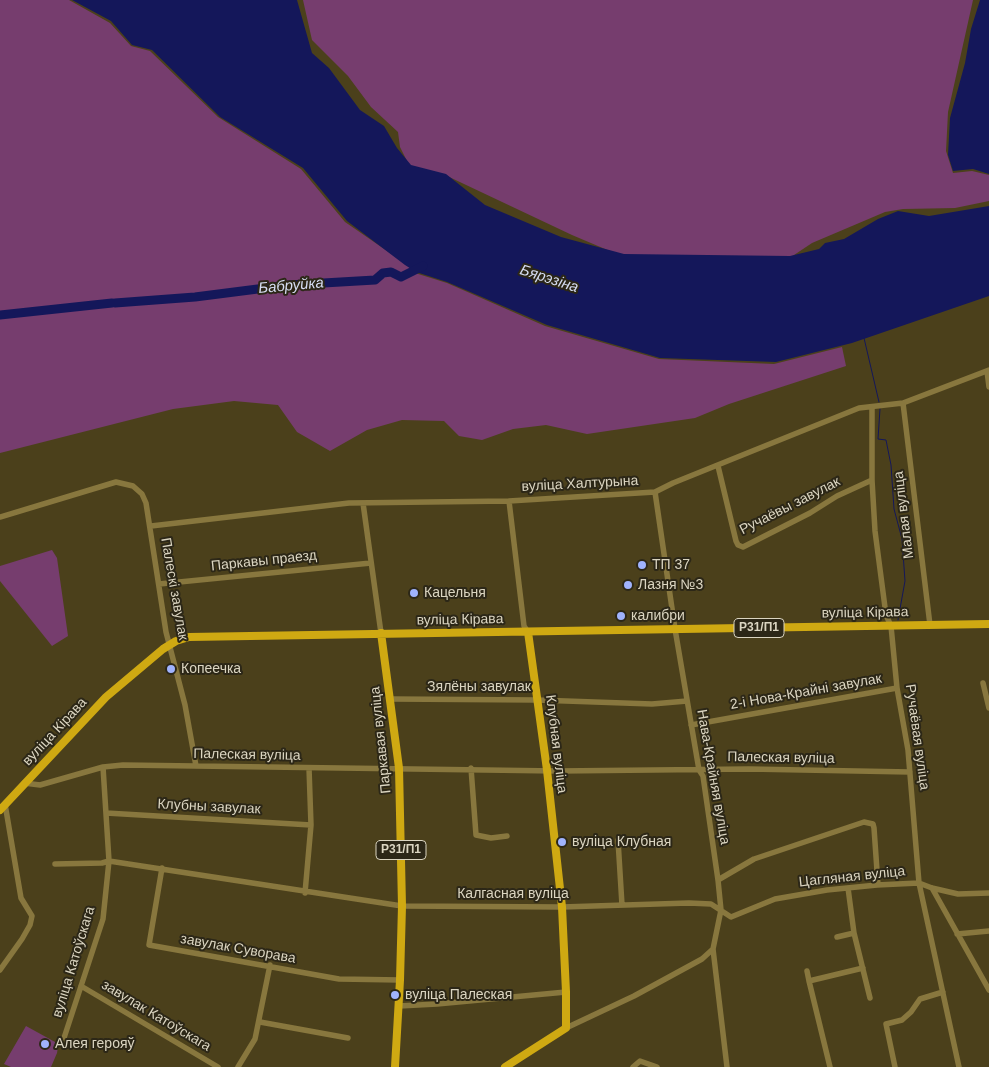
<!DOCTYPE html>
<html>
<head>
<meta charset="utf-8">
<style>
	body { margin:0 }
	canvas { display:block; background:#4b401b }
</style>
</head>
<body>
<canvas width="989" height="1067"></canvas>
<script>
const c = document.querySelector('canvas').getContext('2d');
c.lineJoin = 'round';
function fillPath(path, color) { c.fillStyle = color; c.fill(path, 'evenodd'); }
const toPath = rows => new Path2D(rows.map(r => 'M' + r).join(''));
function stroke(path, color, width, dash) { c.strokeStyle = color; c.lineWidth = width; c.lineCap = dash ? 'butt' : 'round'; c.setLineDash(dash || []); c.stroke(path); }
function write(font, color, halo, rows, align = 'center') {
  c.font = font + ' Helvetica,sans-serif'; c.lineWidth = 4; c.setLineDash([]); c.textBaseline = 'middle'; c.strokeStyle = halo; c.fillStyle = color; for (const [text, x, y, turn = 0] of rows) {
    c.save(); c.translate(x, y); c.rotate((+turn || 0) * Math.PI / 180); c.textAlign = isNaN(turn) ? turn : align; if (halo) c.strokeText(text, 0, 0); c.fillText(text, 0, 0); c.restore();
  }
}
fillPath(toPath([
	[0,0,69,0,110,23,131,46,150,51,218,117,301,169,345,222,406,264,415,273,447,283,545,326,659,359,774,364,842,347,846,366,729,404,695,418,587,434,546,425,513,429,482,440,459,436,444,421,402,420,367,430,330,451,297,432,278,405,234,401,173,409,0,453],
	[303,0,973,0,948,112,946,151,953,173,972,171,989,175,989,201,955,208,903,209,885,212,812,243,791,257,624,257,572,235,445,175,410,167,400,147,398,132,371,107,348,76,312,40],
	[52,550,57,558,68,636,52,646,0,581,0,566],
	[26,1026,55,1042,58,1047,57,1053,51,1067,11,1067,4,1064]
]), '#763d6e');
fillPath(toPath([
	[72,0,297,0,312,53,329,68,360,110,384,126,397,148,411,165,446,174,485,205,561,237,624,254,790,256,819,249,825,243,844,239,878,219,898,211,929,216,989,206,989,296,852,343,776,362,660,358,547,325,447,282,416,272,405,265,347,221,303,168,220,117,152,50,132,45,111,21],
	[980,0,989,0,989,174,973,169,953,171,948,155,950,118,965,63,971,29]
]), '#14175a');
stroke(toPath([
	[864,338,879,402],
	[880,409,878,439,886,440,891,465,894,509,902,539,905,581,898,620]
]), '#14175a', 1);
stroke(toPath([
	[115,303,195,297,289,285,375,280,383,273,391,272,401,277,423,266],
	[0,315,112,303]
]), '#14175a', 9);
stroke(toPath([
	[987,371,989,387],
	[903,403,930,625],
	[872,408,872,480,875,531,886,615,891,626,897,688,908,750,919,883,959,1067],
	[718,466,736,541,738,545,743,547,810,513,837,496,872,480],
	[655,492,675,629,699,770,703,776,718,880,721,910,713,949,727,1067],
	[509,501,524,626,528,632],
	[363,503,381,633],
	[0,517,116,482,133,486,142,494,146,503,166,632,185,705,196,766],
	[151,526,349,503,509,501,655,492,673,483,859,408,903,403,989,370],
	[159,584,371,563],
	[983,683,989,708],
	[390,699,537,700,652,704,687,701],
	[691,725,897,688],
	[471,768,476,835,491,838,507,836],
	[24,783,40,785,103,767,123,765,557,771,749,769,910,772],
	[106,813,311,825],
	[618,840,622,905],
	[55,864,102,863,109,861,402,906,562,907,689,903,711,904,731,917,775,899,827,890,877,885,919,883,932,888,958,894,989,893],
	[162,868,149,945,339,979,400,980],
	[718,880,754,859,864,822,873,824,874,828,878,885],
	[848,888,854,933,870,998],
	[932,888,989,990],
	[305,893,311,825,309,768],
	[957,934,989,931],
	[837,937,854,933],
	[0,970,22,939,30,925,32,916,21,898,5,804],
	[807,971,809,981,863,968],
	[809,981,830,1067],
	[81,986,218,1067],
	[399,1006,437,1004,566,992],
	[260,1022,348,1038],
	[566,1028,634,996,702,959,713,949],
	[63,1041,103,919,109,861,103,767],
	[238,1067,255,1039,270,965],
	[633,1067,640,1061,657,1067],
	[895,1067,886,1024,902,1020,911,1012,920,999,943,992]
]), '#88773e', 5.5);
stroke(toPath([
	[381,633,399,768,402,906,400,980,395,1067],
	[0,810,106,697,163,649,176,641,189,637,989,624],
	[505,1067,566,1028,566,992,562,907,547,770,528,632]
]), '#cfa912', 8);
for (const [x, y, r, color] of [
	[642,565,5,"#a0b3fd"],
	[628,585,5,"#a0b3fd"],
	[414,593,5,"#a0b3fd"],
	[621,616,5,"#a0b3fd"],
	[171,669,5,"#a0b3fd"],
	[562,842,5,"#a0b3fd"],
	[395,995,5,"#a0b3fd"],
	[45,1044,5,"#a0b3fd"]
]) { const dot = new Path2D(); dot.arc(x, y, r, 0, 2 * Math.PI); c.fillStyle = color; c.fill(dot); stroke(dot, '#2c2717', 2); }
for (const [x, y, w] of [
	[759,628,50],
	[401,850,50]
]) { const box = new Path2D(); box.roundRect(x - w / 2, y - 9.5, w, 19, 4); c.fillStyle = '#2c2717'; c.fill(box); stroke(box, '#dbd5c1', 1); }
write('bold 12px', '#dbd5c1', null, [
	["Р31/П1",759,628],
	["Р31/П1",401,850]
]);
write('14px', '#dbd5c1', '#2c2717', [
	["вуліца Халтурына",580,484,-3],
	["Ручаёвы завулак",790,506,-27],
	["Малая вуліца",904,515,-97],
	["Паркавы праезд",264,561,-6],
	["Палескі завулак",174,589,80],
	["вуліца Кірава",865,613,-1],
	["вуліца Кірава",460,620,-1],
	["Зялёны завулак",479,687],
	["2-і Нова-Крайні завулак",806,692,-10],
	["вуліца Кірава",55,732,-47],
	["Ручаёвая вуліца",917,737,82],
	["Паркавая вуліца",381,740,-96],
	["Клубная вуліца",556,744,83],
	["Палеская вуліца",247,755,1],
	["Палеская вуліца",781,758,1],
	["Нава-Крайняя вуліца",713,777,80],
	["Клубны завулак",209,807,3],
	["Цагляная вуліца",852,877,-6],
	["Калгасная вуліца",513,894],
	["завулак Суворава",238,949,10],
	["вуліца Катоўскага",74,962,-73],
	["завулак Катоўскага",156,1016,31]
]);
write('14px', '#dbd5c1', '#2c2717', [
	["ТП 37",652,565],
	["Лазня №3",638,585],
	["Кацельня",424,593],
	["калибри",631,616],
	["Копеечка",181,669],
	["вуліца Клубная",572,842],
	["вуліца Палеская",405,995],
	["Алея герояў",55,1044]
], 'left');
write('italic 15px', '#d5dcf1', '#2c2717', [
	["Бярэзіна",549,279,18],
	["Бабруйка",291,286,-5]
]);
</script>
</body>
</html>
